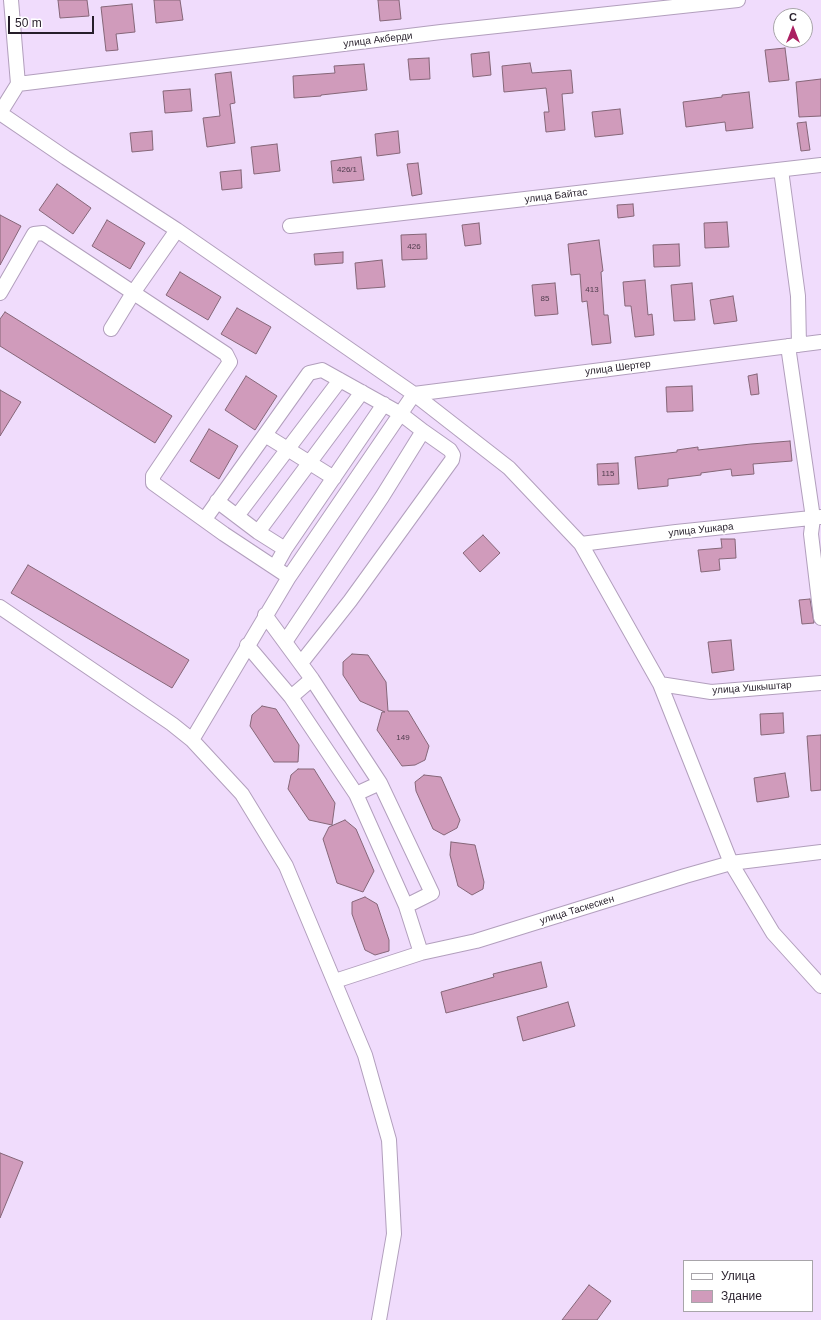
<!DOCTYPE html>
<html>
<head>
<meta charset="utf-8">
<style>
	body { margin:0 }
	#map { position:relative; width:821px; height:1320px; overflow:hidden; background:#f0dcfc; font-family:Arial,sans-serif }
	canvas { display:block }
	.legend { position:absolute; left:683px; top:1260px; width:130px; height:52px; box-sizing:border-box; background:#fff; border:1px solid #a8a5aa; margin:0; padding:5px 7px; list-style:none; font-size:12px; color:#261e2a }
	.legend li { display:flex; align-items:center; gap:8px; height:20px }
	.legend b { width:20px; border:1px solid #a8a5aa }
	.north { position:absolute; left:773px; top:8px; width:40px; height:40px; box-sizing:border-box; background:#fff; border:1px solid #a8a5aa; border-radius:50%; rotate:0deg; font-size:11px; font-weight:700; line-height:16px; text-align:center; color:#261e2a }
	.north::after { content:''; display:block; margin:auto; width:14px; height:18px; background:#ab2062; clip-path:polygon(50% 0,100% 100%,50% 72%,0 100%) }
	.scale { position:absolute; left:8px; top:16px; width:86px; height:18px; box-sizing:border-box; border:2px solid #261e2a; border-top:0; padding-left:5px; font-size:12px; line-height:14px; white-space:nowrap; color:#261e2a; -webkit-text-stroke:3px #fff; paint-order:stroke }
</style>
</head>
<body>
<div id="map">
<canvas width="821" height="1320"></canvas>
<ul class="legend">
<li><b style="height:5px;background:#fff"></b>Улица</li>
<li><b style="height:11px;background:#d09bbb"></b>Здание</li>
</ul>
<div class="north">С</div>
<div class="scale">50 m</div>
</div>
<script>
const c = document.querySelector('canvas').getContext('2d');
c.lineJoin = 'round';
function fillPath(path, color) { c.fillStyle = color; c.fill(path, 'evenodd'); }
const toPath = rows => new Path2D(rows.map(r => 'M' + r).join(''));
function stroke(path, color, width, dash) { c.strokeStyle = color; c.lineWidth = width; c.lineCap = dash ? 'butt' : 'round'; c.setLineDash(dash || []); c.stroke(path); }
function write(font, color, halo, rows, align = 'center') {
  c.font = font + ' Arial,sans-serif'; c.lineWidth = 4; c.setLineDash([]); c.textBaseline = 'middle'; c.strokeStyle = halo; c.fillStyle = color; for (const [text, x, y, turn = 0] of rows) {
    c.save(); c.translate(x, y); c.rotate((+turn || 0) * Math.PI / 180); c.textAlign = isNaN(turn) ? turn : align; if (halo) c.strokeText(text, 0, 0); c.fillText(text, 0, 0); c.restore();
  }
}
const building = toPath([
	[58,0,87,0,89,16,60,18,58,0],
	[154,0,180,0,183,20,156,23,154,0],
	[378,0,399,0,401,19,380,21,378,0],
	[132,4,135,32,116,34,118,50,106,51,101,7,132,4],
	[785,48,789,80,769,82,765,50,785,48],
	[489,52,491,75,473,77,471,54,489,52],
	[429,58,430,79,410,80,408,59,429,58],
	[530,63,532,73,571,70,573,93,562,94,565,130,546,132,544,112,549,112,546,88,504,92,502,66,530,63],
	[364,64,367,90,321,95,321,96,294,98,293,76,335,73,334,66,364,64],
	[231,72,235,103,230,104,235,143,207,147,203,118,220,116,215,74,231,72],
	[821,79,821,116,799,117,796,82,821,79],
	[190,89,192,111,165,113,163,91,190,89],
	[749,92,753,128,726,131,725,122,686,127,683,102,722,97,722,95,749,92],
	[620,109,623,134,595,137,592,112,620,109],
	[806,122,810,150,801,151,797,123,806,122],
	[152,131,153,150,132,152,130,133,152,131],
	[398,131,400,153,377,156,375,134,398,131],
	[277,144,280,171,254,174,251,147,277,144],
	[361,157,364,180,333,183,331,161,361,157],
	[418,163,422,194,412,196,407,164,418,163],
	[241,170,242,188,222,190,220,172,241,170],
	[57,184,91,208,73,234,39,210,57,184],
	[633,204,634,216,618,218,617,205,633,204],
	[0,215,21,226,0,265,0,215],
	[107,220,145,243,130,269,92,246,107,220],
	[727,222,729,247,705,248,704,223,727,222],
	[479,223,481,244,465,246,462,225,479,223],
	[426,234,427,259,402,260,401,235,426,234],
	[599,240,603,271,601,272,604,315,608,315,611,343,592,345,587,301,582,302,580,274,571,275,568,244,599,240],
	[679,244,680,266,654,267,653,245,679,244],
	[343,252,343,263,315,265,314,254,343,252],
	[382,260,385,287,357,289,355,263,382,260],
	[180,272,221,297,208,320,166,295,180,272],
	[645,280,648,315,652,314,654,335,635,337,631,306,625,306,623,282,645,280],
	[555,283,558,314,535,316,532,285,555,283],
	[692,283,695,320,674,321,671,285,692,283],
	[733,296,737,321,714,324,710,300,733,296],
	[237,308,271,327,256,354,221,334,237,308],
	[5,312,172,416,155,443,0,346,0,319,5,312],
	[757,374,759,394,751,395,748,376,757,374],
	[246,376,277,396,255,430,225,410,246,376],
	[692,386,693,411,667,412,666,387,692,386],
	[0,390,21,402,0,436,0,390],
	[209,429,238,446,219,479,190,461,209,429],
	[790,441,792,461,753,464,754,474,732,476,731,469,701,473,701,475,668,479,668,486,638,489,635,457,677,452,677,450,698,447,698,450,751,444,790,441],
	[618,463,619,484,598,485,597,464,618,463],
	[483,535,500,553,480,572,463,553,483,535],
	[721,539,735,539,736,558,719,559,720,570,701,572,698,550,722,548,721,539],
	[28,565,189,660,172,688,11,593,28,565],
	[810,599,814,623,802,624,799,600,810,599],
	[731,640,734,670,712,673,708,642,731,640],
	[352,654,368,655,386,682,388,711,408,711,429,746,425,760,415,765,402,766,377,730,382,712,385,712,360,701,343,675,343,662,352,654],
	[262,706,276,709,299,745,298,762,274,762,250,726,252,715,262,706],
	[783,713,784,733,761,735,760,714,783,713],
	[821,735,821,790,811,791,807,736,821,735],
	[298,769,314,769,335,803,332,825,309,820,288,789,291,775,298,769],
	[785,773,789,797,757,802,754,778,785,773],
	[424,775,441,777,460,820,457,828,444,835,433,829,416,791,415,782,424,775],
	[345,820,356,829,374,871,363,892,337,883,323,839,329,827,345,820],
	[451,842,475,845,484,882,483,889,472,895,458,886,450,855,451,842],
	[365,897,377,904,389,940,389,951,375,955,365,950,352,914,352,902,365,897],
	[541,962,547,987,446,1013,441,992,494,977,493,974,541,962],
	[568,1002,575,1026,523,1041,517,1017,568,1002],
	[0,1153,23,1162,0,1218,0,1153],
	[589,1285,611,1301,597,1320,562,1320,589,1285]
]);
fillPath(building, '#d09bbb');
stroke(building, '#856678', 1);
const minor = toPath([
	[18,84,441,32,738,0],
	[0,113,66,158,177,230,414,394,509,468,581,544,660,684,731,863,773,933,821,986],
	[0,113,18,84,11,0],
	[781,170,798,296,799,345],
	[290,226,821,165],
	[0,293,34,234,43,233,226,354,230,362,153,476,153,483,224,534,289,577],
	[111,329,133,293,177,230],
	[788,346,813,518,811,534,821,618],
	[265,435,334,478],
	[217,501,258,532,285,549],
	[237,516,340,380],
	[205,519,309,373,322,370,401,414,423,431,382,497,285,642],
	[258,532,362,392],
	[581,544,676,532,821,517],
	[275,567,285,549,384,404],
	[0,607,172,724,192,740],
	[265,615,312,679,291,697,356,794,406,906,432,893,380,783,312,679],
	[247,645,291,697],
	[301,663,350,601,452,460,453,455,450,450,423,431],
	[660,684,711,692,821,683],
	[356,794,380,783],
	[406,906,421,953],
	[335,981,421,953,476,941,685,876,731,863,821,852],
	[379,1320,394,1234,389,1140,365,1055,286,866,242,794,192,740,289,577,414,394,821,342]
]);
stroke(minor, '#b29fbd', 16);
stroke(minor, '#fff', 14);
write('8px', '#503d4e', null, [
	["426/1",347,170],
	["426",414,247],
	["413",592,290],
	["85",545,299],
	["115",608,474],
	["149",403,738]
]);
write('10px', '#261e2a', '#fff', [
	["улица Акберди",378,40,-7],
	["улица Байтас",556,196,-7],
	["улица Шертер",618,368,-7],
	["улица Ушкара",701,530,-6],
	["улица Ушкыштар",752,688,-4],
	["улица Таскескен",577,910,-17]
]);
</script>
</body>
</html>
